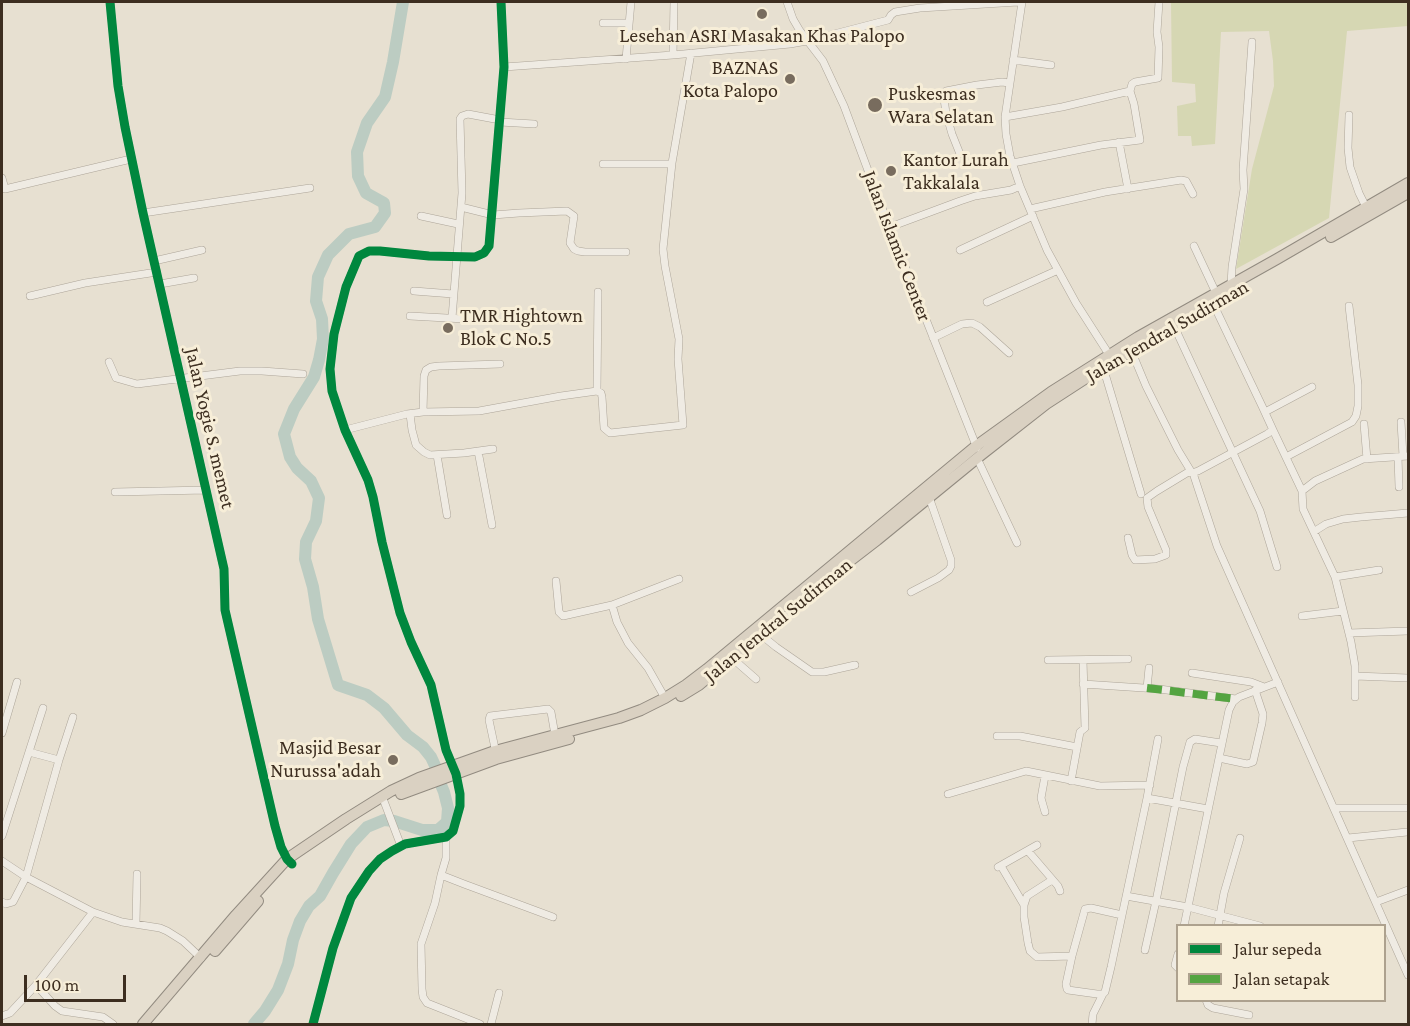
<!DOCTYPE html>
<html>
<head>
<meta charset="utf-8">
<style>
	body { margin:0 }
	#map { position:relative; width:1410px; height:1026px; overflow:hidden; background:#e7e0d1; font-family:"Crimson Pro",serif }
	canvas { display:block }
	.frame { position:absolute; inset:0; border:3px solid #3d2e20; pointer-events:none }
	.legend { position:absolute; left:1176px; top:924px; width:210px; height:78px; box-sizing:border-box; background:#f7eed8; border:2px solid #ada18e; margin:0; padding:8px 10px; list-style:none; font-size:18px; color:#3d2e20 }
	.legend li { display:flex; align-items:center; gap:12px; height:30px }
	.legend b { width:30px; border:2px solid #ada18e }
	.scale { position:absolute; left:24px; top:975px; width:102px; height:27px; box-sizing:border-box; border:3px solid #3d2e20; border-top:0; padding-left:8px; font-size:18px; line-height:21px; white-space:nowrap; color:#3d2e20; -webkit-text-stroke:4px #f7eed8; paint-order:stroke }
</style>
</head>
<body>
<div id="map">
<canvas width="1410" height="1026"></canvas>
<div class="frame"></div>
<ul class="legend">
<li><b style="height:8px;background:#00873e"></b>Jalur sepeda</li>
<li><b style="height:8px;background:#54a441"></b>Jalan setapak</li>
</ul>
<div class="scale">100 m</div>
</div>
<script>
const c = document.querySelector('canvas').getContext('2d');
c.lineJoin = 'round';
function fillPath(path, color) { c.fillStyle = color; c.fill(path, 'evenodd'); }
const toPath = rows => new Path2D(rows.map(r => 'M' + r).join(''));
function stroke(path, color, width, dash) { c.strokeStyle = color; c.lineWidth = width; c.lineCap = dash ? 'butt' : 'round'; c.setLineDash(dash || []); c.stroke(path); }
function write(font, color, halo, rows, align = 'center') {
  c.font = font + ' "Crimson Pro",serif'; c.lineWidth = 6; c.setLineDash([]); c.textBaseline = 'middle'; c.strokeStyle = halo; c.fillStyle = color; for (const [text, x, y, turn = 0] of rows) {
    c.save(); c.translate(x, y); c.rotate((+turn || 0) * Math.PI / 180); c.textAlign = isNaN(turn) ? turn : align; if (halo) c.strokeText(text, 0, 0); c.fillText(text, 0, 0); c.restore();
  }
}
fillPath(toPath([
	[1171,2,1408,2,1408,26,1347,31,1329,218,1236,269,1252,169,1274,86,1273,61,1269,31,1221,32,1215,144,1192,146,1191,136,1178,136,1177,106,1196,102,1195,84,1172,82]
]), '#d6d7b3');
stroke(toPath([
	[254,1024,265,1011,278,990,288,964,293,940,300,921,309,906,320,896,333,873,351,844,367,827,384,820,394,821,422,830,438,830,447,822,448,808,444,792,439,780,438,772,431,757,423,747,407,735,384,708,367,695,338,685,318,619,313,587,305,559,306,542,316,521,319,498,311,481,297,468,290,457,284,434,294,409,314,377,319,360,323,339,322,319,316,301,318,277,328,255,349,234,375,227,385,213,384,203,366,193,358,176,357,152,367,123,385,97,393,62,403,2]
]), '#bcccc2', 12);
const minor = toPath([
	[110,2,118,86,125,127,143,213,224,569,225,610,275,826,281,847,287,859,292,864],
	[787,2,793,19,800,31,823,61,844,106,885,216,977,448],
	[1022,2,1005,117,1006,134,1010,156,1020,186,1047,250,1076,303,1110,356],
	[603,23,629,23],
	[673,55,674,2],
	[626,59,631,2],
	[1013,60,1051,65],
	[504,67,673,55,790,44,807,41,888,20,891,15,895,12,920,8,1018,2],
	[1349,115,1348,148,1350,167,1359,193,1366,207],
	[1005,117,1062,107,1130,91,1132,84,1135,82,1158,78,1159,47,1157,32,1159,2],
	[500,122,534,124],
	[1119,142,1128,189],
	[960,154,952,134,946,113,944,99,946,91,977,85,1002,82,1009,83],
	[1013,163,1101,145,1140,140,1134,104,1130,91],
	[603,164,672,164],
	[2,178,5,189,131,159],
	[461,207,493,215,519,213,567,211,574,216,570,243,574,249,578,251,585,252,626,252],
	[1030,209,1105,192,1181,180,1186,181,1193,194],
	[143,213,310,188],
	[421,216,458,224],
	[890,227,960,201,975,196,1011,190,1020,186],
	[1194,246,1216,293],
	[960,250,1033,216],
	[154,261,202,250],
	[160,284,194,278],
	[1231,285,1232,267,1244,189,1243,170,1252,42],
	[414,291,453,294],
	[30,296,85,283,157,272],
	[987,302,1058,270],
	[410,316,483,320],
	[452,318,462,193,460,119,462,116,468,114,500,120],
	[1174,326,1260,511,1277,567],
	[933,338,962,324,972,323,980,327,1009,353],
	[1131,350,1146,386,1178,450,1192,473,1198,471,1267,434,1273,430,1262,406,1210,297],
	[109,362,116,378,137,384,240,371,262,371,303,374],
	[1103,367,1141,494],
	[597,391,598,292],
	[423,412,424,376,426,370,431,367,439,366,500,364],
	[1265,412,1312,387],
	[410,414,412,430,416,445,424,452,430,455,464,453,493,449],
	[1401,422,1403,456],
	[1364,424,1367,459],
	[345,430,407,414,423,412,479,411,561,396,597,391,601,393,602,397,604,428,610,433,683,425,678,359,679,339,665,266,663,249,672,163,691,53],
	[1273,430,1302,491,1303,509,1335,577,1351,642,1355,666,1355,697],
	[478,451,492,525],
	[437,455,447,515],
	[1286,457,1352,422,1356,416,1358,406,1358,385,1349,306],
	[1398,457,1399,487],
	[977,458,1017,543],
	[1193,473,1217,546,1408,975],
	[1302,491,1315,481,1363,459,1408,456],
	[115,492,206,490],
	[1315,531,1326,524,1343,519,1361,517,1408,513],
	[1128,538,1132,555,1135,560,1155,559,1166,555,1166,550,1148,507,1147,498,1157,491,1190,471],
	[1335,577,1379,570],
	[556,581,559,612,563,616,612,605],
	[911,592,938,578,949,570,951,566,951,560,929,497],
	[1302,616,1343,611],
	[1349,633,1408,631],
	[760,634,776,647,812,672,824,672,855,665],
	[732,658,756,679],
	[1048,660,1128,659],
	[1192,673,1251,682,1264,687],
	[1355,676,1408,678],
	[1083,684,1159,689,1236,699],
	[1147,688,1149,668],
	[665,698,648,668,628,643,617,622,612,605,679,579],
	[2,733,17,682],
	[997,736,1020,736,1077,747],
	[496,753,489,720,490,716,548,709,551,712,555,735],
	[1219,758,1247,764,1253,762,1262,723,1263,714,1255,690],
	[59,760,73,717],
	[1071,781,1080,732,1085,728,1083,660],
	[948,794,1026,771,1100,786,1150,785],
	[382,796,401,846],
	[1147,798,1158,739],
	[1334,808,1408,808],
	[1045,812,1041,798,1045,776],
	[2,836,43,708],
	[446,837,446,858,441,875,464,884,553,917],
	[1348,838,1407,832],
	[1028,851,1058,886,1060,891],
	[2,861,26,877,93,912,122,922,160,928,167,931,183,941,201,958],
	[1001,866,1024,905],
	[998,867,1037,845],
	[441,875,435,903,421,944,422,989,423,997,427,1003,480,1024],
	[1052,880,1027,896,1024,905,1024,917,1028,943,1030,951,1037,957,1072,956],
	[1126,896,1188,907,1260,926],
	[2,902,6,904,13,902,26,877,59,760,29,752],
	[1376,902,1408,890],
	[1122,915,1091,908,1085,909,1072,956,1066,984,1067,989,1068,990,1097,994,1103,994,1105,992,1111,967,1147,798,1208,809],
	[136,924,137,874],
	[1184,926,1229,710,1233,702,1239,697,1278,682],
	[1218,926,1224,893,1240,838],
	[1145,950,1156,901,1183,767,1190,742,1195,739,1221,743],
	[1178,954,1175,965,1178,968],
	[36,985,55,1006,62,1011,103,1017,113,1024],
	[1206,1000,1208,1005,1213,1008,1249,1015],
	[2,1016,10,1013,36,985,93,912],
	[313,1024,333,948,351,898,369,871,380,859,392,851,405,844,446,837,453,831,460,806,460,794,456,774,446,750,431,685,411,642,400,613,382,542,373,497,368,480,345,430,332,391,330,369,334,334,346,287,359,256,369,251,380,251,429,256,475,257,484,253,489,246,504,67,501,2],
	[491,1024,499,993],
	[1092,1024,1093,1014,1103,994]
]);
const highway = toPath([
	[1331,237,1408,193],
	[816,587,877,540,981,455,1046,404,1103,367,1205,308],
	[681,696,699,685,762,632],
	[401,794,496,759,569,739],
	[215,951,258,901],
	[143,1024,236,915,287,859,346,819,391,791,419,778,495,751,619,718,641,710,665,698,686,685,707,669,976,446,1051,392,1138,337,1277,259,1408,183]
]);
stroke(minor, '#ada599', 8);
stroke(highway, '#928b80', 12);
stroke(minor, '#efebe3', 7);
stroke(highway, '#dad1c2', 10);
stroke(toPath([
	[1147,688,1236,699]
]), '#54a441', 8, [15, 8]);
stroke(toPath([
	[110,2,118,86,125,127,143,213,224,569,225,610,275,826,281,847,287,859,292,864],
	[313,1024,333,948,351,898,369,871,380,859,392,851,405,844,446,837,453,831,460,806,460,794,456,774,446,750,431,685,411,642,400,613,382,542,373,497,368,480,345,430,332,391,330,369,334,334,346,287,359,256,369,251,380,251,429,256,475,257,484,253,489,246,504,67,501,2]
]), '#00873e', 9);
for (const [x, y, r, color] of [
	[762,14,6,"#786c5e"],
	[790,79,6,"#786c5e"],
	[875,105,8,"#786c5e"],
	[891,171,6,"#786c5e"],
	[448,328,6,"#786c5e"],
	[393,760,6,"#786c5e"]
]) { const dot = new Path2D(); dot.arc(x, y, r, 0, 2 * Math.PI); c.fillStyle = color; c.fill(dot); stroke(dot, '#f7eed8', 2); }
write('20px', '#3d2e20', '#f7eed8', [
	["Lesehan ASRI Masakan Khas Palopo",762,36,"center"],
	["BAZNAS",778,68,"right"],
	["Kota Palopo",778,91,"right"],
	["Puskesmas",888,94],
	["Wara Selatan",888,117],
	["Kantor Lurah",903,160],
	["Takkalala",903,183],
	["TMR Hightown",460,316],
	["Blok C No.5",460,339],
	["Masjid Besar",381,748,"right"],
	["Nurussa'adah",381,771,"right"]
], 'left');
write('20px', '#3d2e20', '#f7eed8', [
	["Jalan Islamic Center",897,246,69],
	["Jalan Jendral Sudirman",1167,331,-30],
	["Jalan Yogie S. memet",210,428,77],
	["Jalan Jendral Sudirman",778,620,-39]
]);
</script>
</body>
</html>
